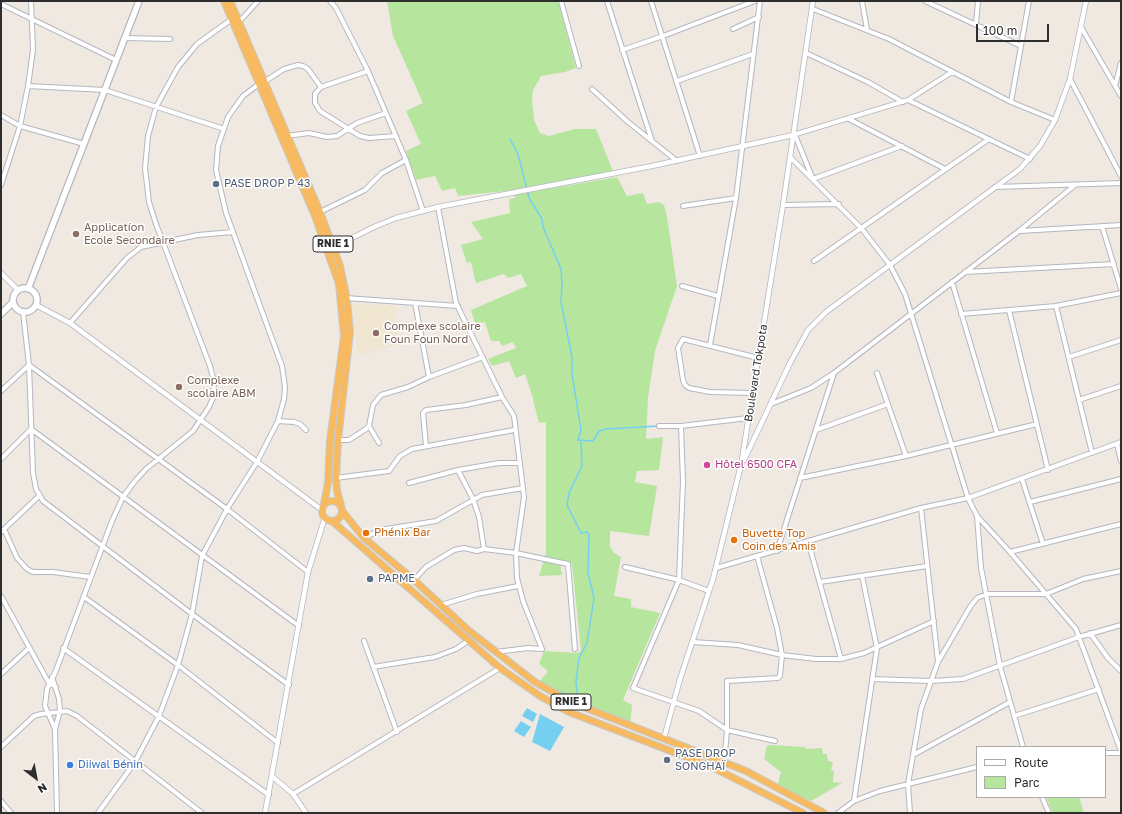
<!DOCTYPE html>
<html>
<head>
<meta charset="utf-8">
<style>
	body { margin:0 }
	#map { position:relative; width:1122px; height:814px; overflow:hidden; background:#efe9e1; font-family:"Golos Text",sans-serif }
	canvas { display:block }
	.frame { position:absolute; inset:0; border:2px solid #2e2e2e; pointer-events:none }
	.legend { position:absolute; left:976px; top:746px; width:130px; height:52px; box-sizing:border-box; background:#fff; border:1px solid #ababab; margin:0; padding:5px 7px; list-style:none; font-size:12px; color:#2e2e2e }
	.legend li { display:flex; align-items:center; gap:8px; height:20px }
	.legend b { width:20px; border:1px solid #ababab }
	.north { position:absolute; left:16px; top:758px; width:40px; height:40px; -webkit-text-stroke:3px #fff; paint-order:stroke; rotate:148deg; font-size:11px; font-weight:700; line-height:16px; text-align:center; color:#2e2e2e }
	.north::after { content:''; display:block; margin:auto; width:14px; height:18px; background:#2e2e2e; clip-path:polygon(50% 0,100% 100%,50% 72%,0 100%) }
	.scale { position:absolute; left:976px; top:24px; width:73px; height:18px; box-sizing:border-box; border:2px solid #2e2e2e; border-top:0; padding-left:5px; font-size:12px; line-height:14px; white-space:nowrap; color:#2e2e2e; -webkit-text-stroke:3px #fff; paint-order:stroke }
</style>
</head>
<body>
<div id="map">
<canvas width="1122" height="814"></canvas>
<div class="frame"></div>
<ul class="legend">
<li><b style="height:5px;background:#fff"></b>Route</li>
<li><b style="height:11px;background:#b6e59e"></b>Parc</li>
</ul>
<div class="north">N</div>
<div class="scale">100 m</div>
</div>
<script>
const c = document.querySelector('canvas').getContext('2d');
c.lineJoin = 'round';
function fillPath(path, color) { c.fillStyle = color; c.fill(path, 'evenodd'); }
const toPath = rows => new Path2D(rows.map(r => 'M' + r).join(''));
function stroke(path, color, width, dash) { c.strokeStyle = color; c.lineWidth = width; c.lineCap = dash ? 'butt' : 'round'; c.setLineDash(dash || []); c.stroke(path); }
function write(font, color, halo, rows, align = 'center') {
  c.font = font + ' "Golos Text",sans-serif'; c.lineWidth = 3; c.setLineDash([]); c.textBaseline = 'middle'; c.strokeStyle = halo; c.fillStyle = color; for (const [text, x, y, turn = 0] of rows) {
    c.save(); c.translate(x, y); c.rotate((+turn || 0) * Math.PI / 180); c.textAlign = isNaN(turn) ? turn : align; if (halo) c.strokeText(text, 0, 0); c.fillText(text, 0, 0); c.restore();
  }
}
fillPath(toPath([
	[351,304,397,306,396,321,400,344,358,356]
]), '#f0e6d1');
fillPath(toPath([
	[387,1,558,1,576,68,565,72,541,76,533,90,532,100,534,120,540,133,549,136,575,129,596,129,613,171,549,183,549,189,617,177,627,196,643,193,647,204,659,202,664,205,667,217,677,286,655,351,648,398,646,439,663,437,659,470,637,471,635,482,657,486,649,536,610,531,610,546,614,553,621,557,614,596,631,599,631,607,660,613,623,700,632,705,630,726,592,713,591,706,580,701,576,706,558,700,536,686,548,671,539,664,544,651,578,653,581,650,572,564,559,559,562,575,539,576,546,553,546,422,539,423,532,395,525,374,516,378,509,361,492,366,488,359,516,348,513,342,502,346,499,341,491,341,485,322,475,323,471,310,527,286,521,274,508,278,504,274,476,283,471,262,467,263,461,245,483,239,471,222,510,213,509,199,515,198,514,190,458,196,455,188,442,191,435,176,416,180,406,151,421,144,406,111,423,103,393,36],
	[767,745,805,747,806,749,822,748,823,754,827,754,828,761,833,762,831,770,834,771,833,782,842,783,811,801,777,787,781,772,764,759],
	[1046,797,1079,797,1084,813,1053,813]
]), '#b6e59e');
fillPath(toPath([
	[527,708,537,714,533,722,522,716],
	[540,714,564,727,550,751,532,742],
	[521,721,531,727,524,737,514,731]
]), '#75cff0');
stroke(toPath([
	[510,139,518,154,529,198,542,219,543,227,561,269,562,285,561,302,572,357,572,374,581,430,578,440,593,441,599,431,606,429,659,426],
	[559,692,575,697],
	[573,700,577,692,576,681,579,658,587,643,594,598,588,573,589,535,587,532,581,533,567,505,569,493,582,466,581,442]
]), '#75cff0', 1.5);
const minor = toPath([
	[330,1,336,8,368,71,406,160,423,211],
	[561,1,579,66],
	[607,1,652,141],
	[651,1,700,156],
	[862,1,867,30],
	[925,1,1021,46],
	[1,4,116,60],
	[813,9,889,39,1011,102,1055,120],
	[239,22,258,1],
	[976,24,978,1],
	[1081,27,1121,96],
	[733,29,759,17],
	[125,38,170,39],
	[622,50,663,36,755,1],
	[806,53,868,82,903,102],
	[368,71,321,87,315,94,315,103,320,111,360,136,369,138,396,136],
	[1070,79,1121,176],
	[677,81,753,54],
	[264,82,284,69,298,65,303,66,308,69,321,87],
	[28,86,105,90,224,129],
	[1115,86,1121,63],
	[592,89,628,122,677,161],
	[908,100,1030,159],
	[1011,102,1029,1],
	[1,115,20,126,84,144],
	[849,119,945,169],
	[793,135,908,100,952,72],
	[795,135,812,177],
	[287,136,309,133,327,137,337,136,357,123,386,113],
	[790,157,862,229,890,265,905,294,968,498,977,516,981,568,1000,666,1023,747],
	[813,179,902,146],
	[1,185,20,126,28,86,33,50,31,1],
	[995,187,1121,183],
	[783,205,839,204],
	[683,206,736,198],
	[438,207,456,303,502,397,514,416,524,497,516,553,517,578,523,601,542,649,528,648,496,652],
	[320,212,365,190,382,173,406,160],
	[1102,226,1121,289],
	[1020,231,1121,225],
	[814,261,989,139],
	[965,272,1114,264],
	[952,282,997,433],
	[682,286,718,296],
	[346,298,458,306],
	[415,303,429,377],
	[1056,306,1092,453],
	[1009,310,1048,470],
	[23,312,29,365,33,473,36,489,43,501,192,614,289,685],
	[961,314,1056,306,1121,293],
	[70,323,127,258,141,247,198,235,233,232],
	[710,345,736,198,760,1],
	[1069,357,1121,340],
	[877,373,906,456],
	[1,391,29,365,227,509,308,572],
	[752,393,710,392,689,388,685,385,683,380,678,348,683,339,758,358],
	[1079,400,1121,386],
	[771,404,811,388,834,373,1019,231,1075,185],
	[278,421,294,422,300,424,306,430],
	[369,426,379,443],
	[659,426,681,426,748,418],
	[681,426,683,482,679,580,633,688,699,711,727,730,775,741],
	[816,430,888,404],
	[338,440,349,440,366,429,369,426,373,405,381,395,408,387,429,377,483,357],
	[1117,444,1121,461],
	[426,446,423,413,426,410,466,405,502,397],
	[1,459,31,429,299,626],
	[458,470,473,499,479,517,484,549,516,553,568,564,575,649],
	[336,478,389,471,400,456,412,449,514,430],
	[800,478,906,456,1037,424],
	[1022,479,1043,544],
	[409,483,458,470,499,463,520,463],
	[1030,502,1121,479],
	[921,508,938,662],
	[977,516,1010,552,1076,629,1121,751],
	[4,529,17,558,27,569,33,572,53,572,90,577],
	[1,532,39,496],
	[364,538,380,530,436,521,482,495,523,488],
	[808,541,841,659],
	[777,551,834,373],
	[1010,552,1121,524],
	[625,567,679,580,709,591],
	[716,568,921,508,968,498,1121,442],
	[414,580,426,567,454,550,464,548,477,551,484,549],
	[820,582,927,566],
	[1,596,45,676,49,683,56,687],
	[84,597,178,665,278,743],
	[441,605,477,594,518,586],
	[1090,633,1108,658,1121,671],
	[364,641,397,732],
	[693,642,738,645,782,655,816,659,841,659,864,653,934,621],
	[63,648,269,795],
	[373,667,435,657,456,649,468,641],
	[1,674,29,648],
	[52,677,59,699,60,711,55,729,57,813],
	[872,679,931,681,963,679,1079,637,1121,625],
	[1014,716,1099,689],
	[55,729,45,706,47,689,55,673,112,521,123,497,135,481,146,469,193,431,209,407,213,398,214,382,210,366,156,224,149,202,145,168,148,136,156,107,178,67,197,44,232,19],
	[1,747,34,716,41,714,67,711,77,716,202,813],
	[1105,753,1121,753],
	[725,754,727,730,727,681,778,678,780,676,782,655,777,628,757,556],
	[913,755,1010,702],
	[293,794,500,668],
	[1042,797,1049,813],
	[1,801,11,813],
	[854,801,877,648,862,576],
	[98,813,135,762,159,716,178,665,192,614,202,556,227,509,257,462,278,421,284,399,285,387,282,366,226,213,216,170,218,146,228,117,243,96,259,84],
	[838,813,854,801,880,791,977,767],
	[910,813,908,784,921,709,938,662,970,607,977,598,987,594,1046,594,1083,579,1121,571]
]);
const tertiary = toPath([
	[334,247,374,227,396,218,438,207,652,166,793,135],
	[1,273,18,290],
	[36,305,70,323,322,510],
	[744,460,790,363,808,330,826,312,1020,169,1040,146,1055,120,1070,79,1086,1],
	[664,738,680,679,713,579,741,465,783,205,813,1],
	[273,777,293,794,306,813],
	[265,813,308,572,325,517]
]);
const secondary = toPath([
	'13 300a12 12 0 1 1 24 0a12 12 0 1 1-24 0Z',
	[28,289,139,1],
	[1,314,13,302]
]);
const trunk = toPath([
	[224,1,315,216,339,284,344,336,330,441,328,483,324,504],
	[230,1,320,212,340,266,347,300,350,332,338,440,336,478,337,491,341,505],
	'322 511a10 10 0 1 1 20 0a10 10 0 1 1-20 0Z',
	[343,512,364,538,414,580,468,630,535,682,571,702,746,771,824,813],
	[332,521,500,668,540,696,569,712,710,766,803,813]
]);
stroke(minor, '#b4b7c1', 6);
stroke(tertiary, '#b4b7c1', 6);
stroke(secondary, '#b4b7c1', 8);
stroke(trunk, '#c9c9c9', 8);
stroke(minor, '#fff', 4);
stroke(tertiary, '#fff', 4.5);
stroke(secondary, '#fff', 5.5);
stroke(trunk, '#f8ba60', 6);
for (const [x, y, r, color] of [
	[216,184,4,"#5c6f8a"],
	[76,234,4,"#8d6e63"],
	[376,333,4,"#8d6e63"],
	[179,387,4,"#8d6e63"],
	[707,465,4,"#d1479c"],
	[366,533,4,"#e8710a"],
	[734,540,4,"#e8710a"],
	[370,579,4,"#5c6f8a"],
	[667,760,4,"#5c6f8a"],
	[70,765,4,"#3f7fe0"]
]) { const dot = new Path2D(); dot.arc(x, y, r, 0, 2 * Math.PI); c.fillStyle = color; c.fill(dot); stroke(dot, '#fff', 1.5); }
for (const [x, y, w] of [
	[333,244,40],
	[571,702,40]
]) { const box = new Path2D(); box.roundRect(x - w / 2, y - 8, w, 16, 3); c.fillStyle = '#fff'; c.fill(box); stroke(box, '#2e2e2e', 1); }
write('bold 10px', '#2e2e2e', null, [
	["RNIE 1",333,244],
	["RNIE 1",571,702]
]);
write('11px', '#4e5e75', '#fff', [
	["PASE DROP P 43",224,184],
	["PAPME",378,579],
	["PASE DROP",675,754],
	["SONGHAÏ",675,767]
], 'left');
write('11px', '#785e54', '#fff', [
	["Applicatíon",84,228],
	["Ecole Secondaire",84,241],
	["Complexe scolaire",384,327],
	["Foun Foun Nord",384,340],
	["Complexe",187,381],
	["scolaire ABM",187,394]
], 'left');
write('11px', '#2e2e2e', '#fff', [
	["Boulevard Tokpota",756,373,-81]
]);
write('11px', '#b23c85', '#fff', [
	["Hôtel 6500 CFA",715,465]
], 'left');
write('11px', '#c56008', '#fff', [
	["Phénix Bar",374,533],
	["Buvette Top",742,534],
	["Coin des Amis",742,547]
], 'left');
write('11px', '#366cbe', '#fff', [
	["Diiwal Bénin",78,765]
], 'left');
</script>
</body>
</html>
